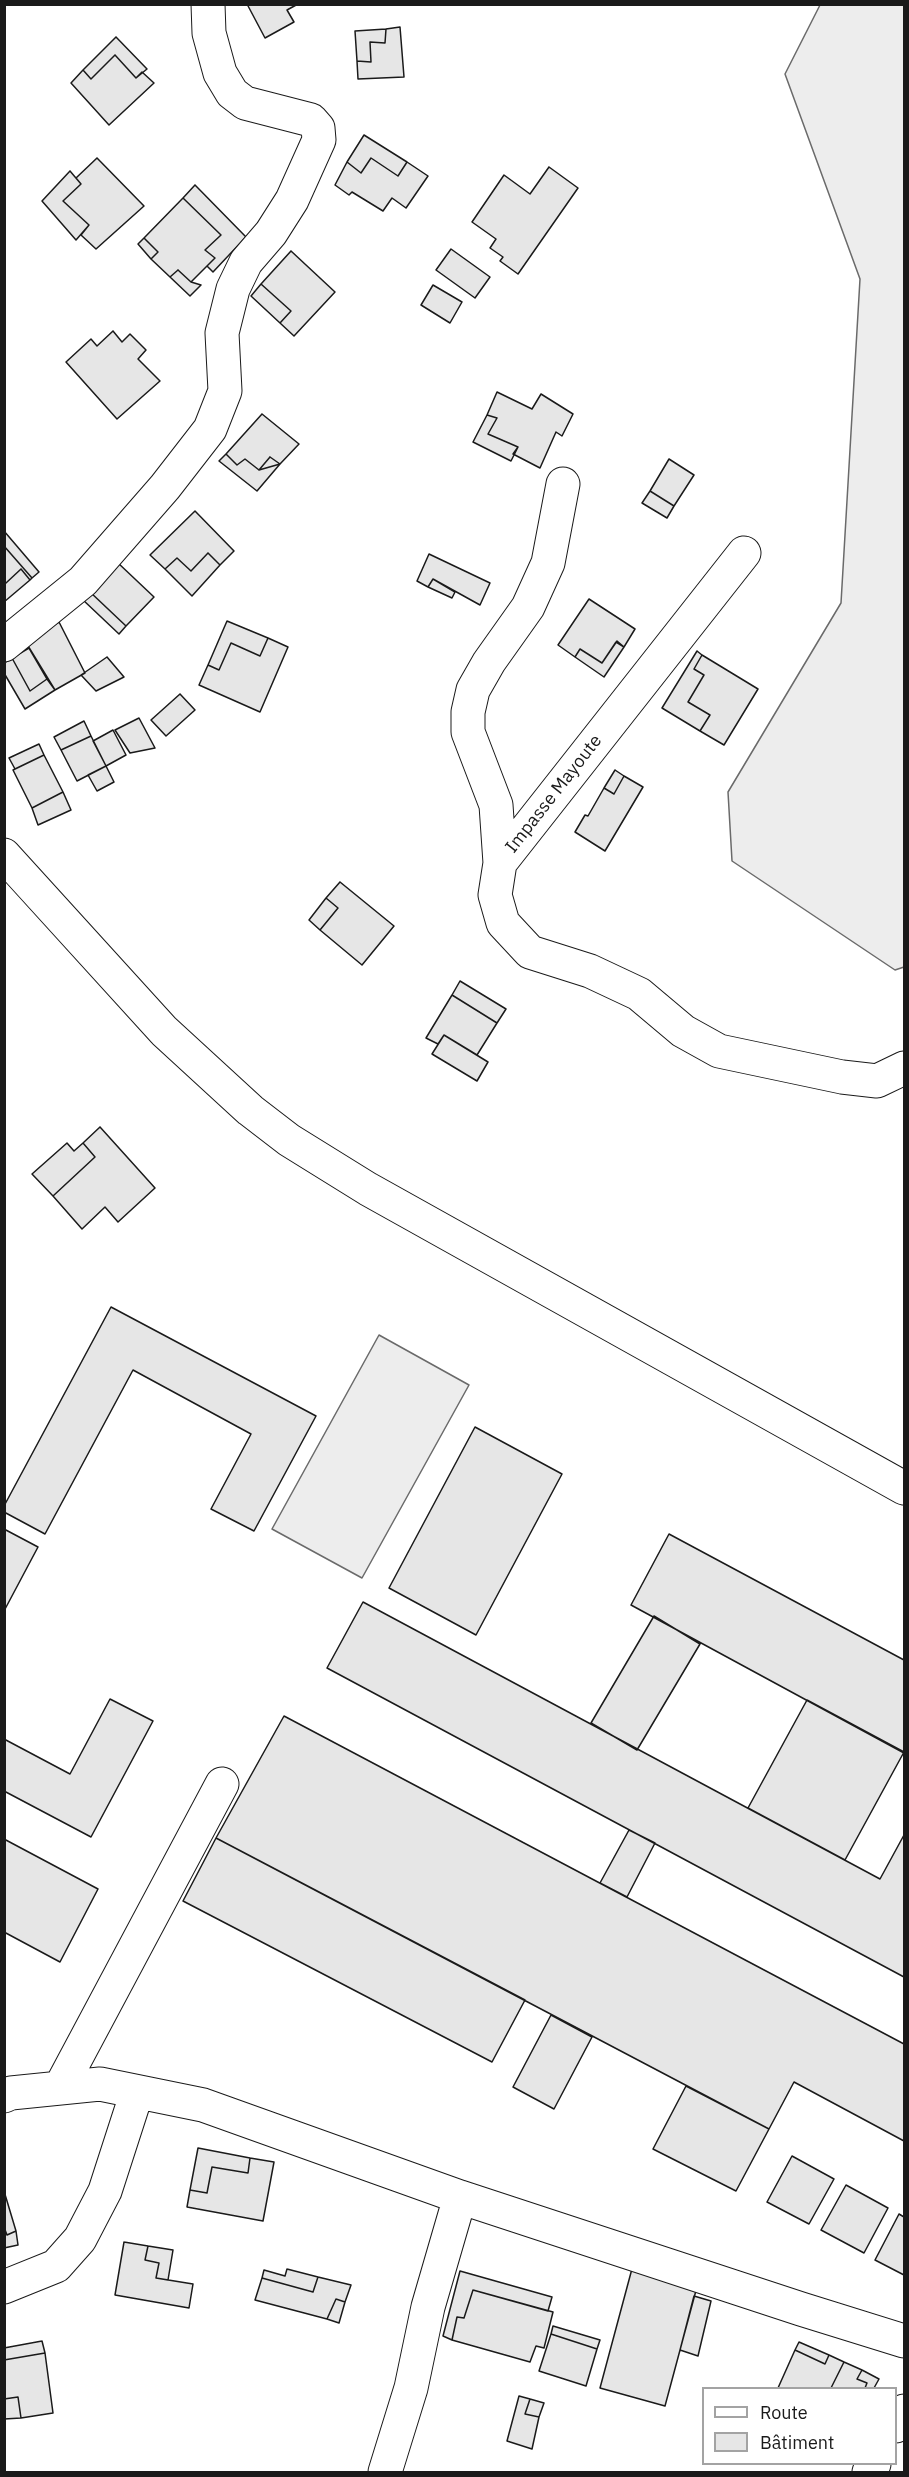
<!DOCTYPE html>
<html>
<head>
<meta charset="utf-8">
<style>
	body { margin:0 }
	#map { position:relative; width:909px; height:2477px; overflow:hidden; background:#fff; font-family:"IBM Plex Sans",sans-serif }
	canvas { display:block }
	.frame { position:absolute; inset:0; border:6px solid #1a1a1a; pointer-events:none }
	.legend { position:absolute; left:702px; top:2387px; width:195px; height:78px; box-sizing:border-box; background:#fff; border:2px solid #a3a3a3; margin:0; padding:8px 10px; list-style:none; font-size:18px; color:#1a1a1a }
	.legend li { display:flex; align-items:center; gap:12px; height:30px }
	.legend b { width:30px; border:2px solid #a3a3a3 }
</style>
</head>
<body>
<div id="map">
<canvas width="909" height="2477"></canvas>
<div class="frame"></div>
<ul class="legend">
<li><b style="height:8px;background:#fff"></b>Route</li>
<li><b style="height:16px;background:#e6e6e6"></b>Bâtiment</li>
</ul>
</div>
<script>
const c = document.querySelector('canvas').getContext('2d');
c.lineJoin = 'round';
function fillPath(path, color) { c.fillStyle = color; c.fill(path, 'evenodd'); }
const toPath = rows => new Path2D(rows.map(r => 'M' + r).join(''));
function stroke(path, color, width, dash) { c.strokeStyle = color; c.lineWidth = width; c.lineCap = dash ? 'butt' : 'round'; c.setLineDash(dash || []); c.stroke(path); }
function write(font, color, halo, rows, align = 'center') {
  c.font = font + ' "IBM Plex Sans",sans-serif'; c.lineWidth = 4.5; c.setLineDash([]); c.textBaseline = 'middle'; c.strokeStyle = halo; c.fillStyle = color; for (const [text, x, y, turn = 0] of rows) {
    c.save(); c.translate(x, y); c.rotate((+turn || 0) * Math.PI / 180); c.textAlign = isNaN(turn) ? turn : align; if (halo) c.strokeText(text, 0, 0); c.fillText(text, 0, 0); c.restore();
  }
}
const built = toPath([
	[820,5,904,5,904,967,895,970,732,861,728,792,841,603,860,279,785,74,820,5],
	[379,1335,469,1385,362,1578,272,1529,379,1335]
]);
fillPath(built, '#ededed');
stroke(built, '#6a6a6a', 1.5);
const building = toPath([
	[247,4,298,4,287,10,294,22,265,38,247,4],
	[400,27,404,77,358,79,357,61,371,62,370,42,385,43,386,29,400,27],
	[386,29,385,43,370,42,371,62,357,61,355,31,386,29],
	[116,37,147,69,136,78,115,55,91,79,83,70,116,37],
	[115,55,136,78,142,72,154,83,109,125,71,83,83,70,91,79,115,55],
	[364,135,407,162,398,176,371,158,361,173,347,162,364,135],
	[97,158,144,206,96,249,81,235,89,225,63,201,81,184,76,178,97,158],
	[371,158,398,176,407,162,428,176,406,208,392,198,383,211,352,192,349,195,335,185,347,162,361,173,371,158],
	[549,167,578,188,518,274,500,261,503,257,490,248,496,239,472,222,504,175,530,194,549,167],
	[70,171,81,184,63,201,89,225,76,240,42,201,70,171],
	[195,185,246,237,213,272,207,266,215,258,205,250,221,235,183,198,195,185],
	[183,198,221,235,205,250,215,258,191,282,178,270,170,277,151,259,158,252,144,238,183,198],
	[144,238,158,252,151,259,138,244,144,238],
	[451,249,490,277,475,298,436,270,451,249],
	[291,251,335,292,294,336,280,323,291,311,261,284,291,251],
	[178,270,191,282,201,285,190,296,170,277,178,270],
	[261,284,291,311,280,323,251,296,261,284],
	[433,285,462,302,450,323,421,305,433,285],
	[113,331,122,342,130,334,146,350,138,359,160,381,117,419,66,362,91,339,97,346,113,331],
	[497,392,532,409,541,394,573,414,562,436,556,432,540,468,513,454,518,447,488,434,497,418,487,415,497,392],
	[262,414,299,444,280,464,270,457,259,470,245,459,237,465,226,454,262,414],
	[487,415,497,418,488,434,518,447,511,461,473,442,487,415],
	[226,454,237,465,245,459,259,470,280,464,257,491,219,461,226,454],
	[270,457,280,464,259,470,270,457],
	[669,459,694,475,674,506,650,491,669,459],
	[650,491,674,506,667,518,642,503,650,491],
	[195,511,234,551,220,565,208,553,191,571,177,558,165,569,150,555,195,511],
	[4,531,39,572,32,578,4,546,4,531],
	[4,546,32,578,30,580,21,569,6,583,4,581,4,546],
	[208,553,220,565,192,596,165,569,177,558,191,571,208,553],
	[429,554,490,583,480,605,433,579,428,587,417,581,429,554],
	[117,562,154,597,126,626,89,591,117,562],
	[21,569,30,580,4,602,4,581,6,583,21,569],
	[433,579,455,592,452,598,428,587,433,579],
	[89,591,126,626,119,634,82,599,89,591],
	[589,599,635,629,624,647,617,641,602,663,580,649,575,657,558,645,589,599],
	[227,621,268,638,260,656,231,643,219,670,208,665,227,621],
	[59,622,85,673,55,690,25,641,59,622],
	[268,638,288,647,260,712,199,685,208,665,219,670,231,643,260,656,268,638],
	[616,642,624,647,604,677,575,657,580,649,602,663,616,642],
	[29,648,47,679,30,691,12,658,29,648],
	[697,651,702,655,694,669,704,675,688,702,710,715,700,731,662,708,697,651],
	[702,655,758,689,724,745,700,731,710,715,688,702,704,675,694,669,702,655],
	[107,657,124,677,96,691,81,675,107,657],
	[12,658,30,691,47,679,55,690,25,709,4,673,4,663,12,658],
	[180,694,195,710,166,736,151,720,180,694],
	[139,718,155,748,130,753,115,730,139,718],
	[84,721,91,736,61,750,54,737,84,721],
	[113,730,126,755,106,766,93,741,113,730],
	[91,736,106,766,77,781,61,750,91,736],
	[39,744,44,755,15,769,9,758,39,744],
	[44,755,63,792,32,808,13,770,44,755],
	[106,766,114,782,97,791,88,775,106,766],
	[615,770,624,776,614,794,604,788,615,770],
	[624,776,643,787,605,851,575,832,585,815,588,816,604,788,614,794,624,776],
	[63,792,71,810,38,825,32,808,63,792],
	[340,882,394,926,362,965,320,930,338,908,326,898,340,882],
	[326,898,338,908,320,930,309,920,326,898],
	[460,981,506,1009,497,1023,452,995,460,981],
	[452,995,497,1023,477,1055,444,1035,438,1044,426,1038,452,995],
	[444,1035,488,1062,477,1081,432,1054,444,1035],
	[100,1127,155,1188,118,1222,105,1207,82,1229,53,1196,95,1157,83,1143,100,1127],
	[67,1143,74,1151,83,1143,95,1157,53,1196,32,1174,67,1143],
	[111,1307,316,1416,254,1531,211,1509,251,1434,133,1370,45,1534,4,1512,4,1506,111,1307],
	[475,1427,562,1474,476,1635,389,1588,475,1427],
	[4,1529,38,1547,4,1611,4,1529],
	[669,1534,904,1660,904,1753,631,1605,669,1534],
	[363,1602,880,1879,904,1835,904,1977,327,1668,363,1602],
	[654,1616,700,1644,637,1750,591,1723,654,1616],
	[110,1699,153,1721,91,1837,4,1791,4,1739,70,1774,110,1699],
	[807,1700,904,1752,845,1860,748,1808,807,1700],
	[284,1716,904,2044,904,2141,794,2082,769,2129,216,1838,284,1716],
	[629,1830,655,1843,627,1897,600,1883,629,1830],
	[216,1838,525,2000,492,2062,183,1901,216,1838],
	[4,1839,98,1889,60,1962,4,1932,4,1839],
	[551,2015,592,2037,554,2109,513,2087,551,2015],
	[686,2086,769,2129,736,2191,653,2149,686,2086],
	[198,2148,250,2158,248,2173,212,2167,207,2193,190,2190,198,2148],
	[792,2156,834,2179,809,2224,767,2202,792,2156],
	[250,2158,274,2162,263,2221,187,2207,190,2190,207,2193,212,2167,248,2173,250,2158],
	[846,2185,888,2208,864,2253,821,2230,846,2185],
	[4,2191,16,2231,7,2235,4,2227,4,2191],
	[899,2214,904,2217,904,2275,875,2260,899,2214],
	[4,2227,7,2235,16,2231,18,2245,4,2248,4,2227],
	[124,2242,148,2246,145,2260,159,2263,156,2278,193,2284,189,2308,115,2295,124,2242],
	[148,2246,173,2250,168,2280,156,2278,159,2263,145,2260,148,2246],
	[633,2265,698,2283,665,2406,600,2388,633,2265],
	[287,2269,318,2277,313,2292,262,2278,264,2270,285,2276,287,2269],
	[460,2271,552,2297,548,2311,473,2290,464,2318,457,2317,452,2340,443,2336,460,2271],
	[318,2277,351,2285,345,2302,336,2299,327,2319,255,2300,262,2278,313,2292,318,2277],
	[473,2290,553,2312,544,2348,536,2346,530,2362,452,2340,457,2317,464,2318,473,2290],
	[694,2296,711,2301,698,2356,680,2350,694,2296],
	[336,2299,345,2302,339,2323,327,2319,336,2299],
	[553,2326,600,2340,597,2349,551,2334,553,2326],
	[551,2334,597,2349,586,2386,539,2371,551,2334],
	[42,2341,45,2353,4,2360,4,2348,42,2341],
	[799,2342,829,2355,825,2364,795,2350,799,2342],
	[795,2350,825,2364,829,2355,844,2362,831,2388,778,2388,795,2350],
	[45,2353,53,2413,21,2418,18,2397,4,2399,4,2360,45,2353],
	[844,2362,862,2370,857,2379,867,2383,865,2388,831,2388,844,2362],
	[862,2370,879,2379,874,2388,865,2388,867,2383,857,2379,862,2370],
	[519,2396,530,2399,525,2414,539,2417,532,2449,507,2441,519,2396],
	[18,2397,21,2418,4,2419,4,2399,18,2397],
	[530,2399,544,2403,539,2417,525,2414,530,2399]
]);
fillPath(building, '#e6e6e6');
stroke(building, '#1a1a1a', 1.5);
const minor = toPath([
	[744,553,500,863,495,895,503,923,530,952,590,971,639,994,683,1031,719,1051,842,1077,877,1081,904,1068],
	[4,645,83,581,165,487,210,429,225,391,222,333,233,289,246,262,271,233,292,200,319,140,318,128,311,120,245,103,232,93,220,73,209,33,208,4],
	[500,863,496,805,468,732,468,712,473,690,489,662,528,607,548,563,563,484],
	[60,2088,222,1784],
	[4,2096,11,2093,100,2084,203,2105,460,2197,801,2309,904,2341],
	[4,2287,56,2266,80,2239,105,2191,137,2092],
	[896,2426,904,2411],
	[385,2472,411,2388,428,2307,460,2197],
	[869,2472,874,2464]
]);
const major = toPath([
	[4,855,164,1031,250,1110,289,1140,368,1189,904,1488]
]);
stroke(minor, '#1a1a1a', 35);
stroke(major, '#1a1a1a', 35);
stroke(minor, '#fff', 33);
stroke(major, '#fff', 33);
write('18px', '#1a1a1a', '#fff', [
	["Impasse Mayoute",554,794,-52]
]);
</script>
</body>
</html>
